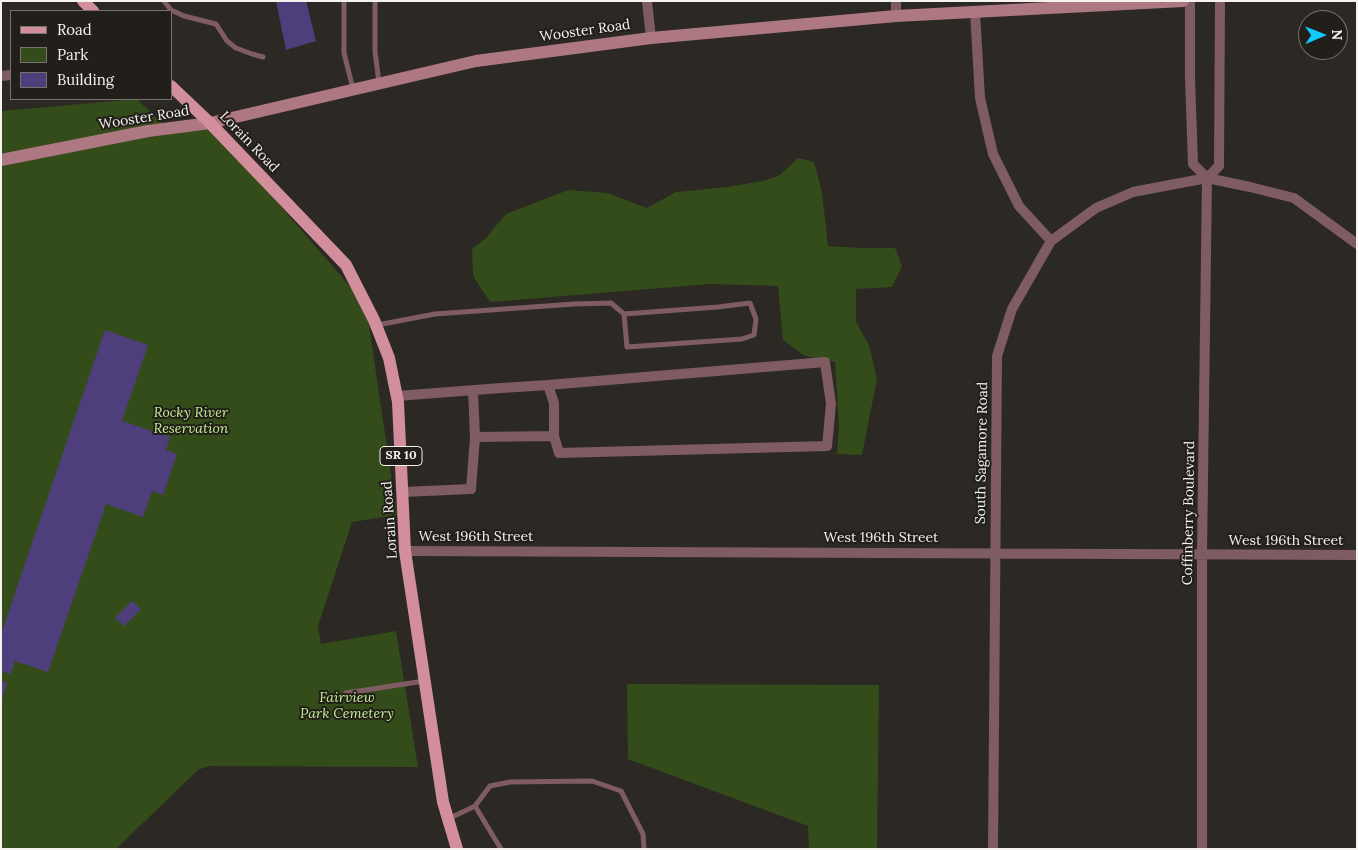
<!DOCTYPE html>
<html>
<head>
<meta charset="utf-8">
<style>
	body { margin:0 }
	#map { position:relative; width:1358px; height:850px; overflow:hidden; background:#2c2824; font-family:Lora,serif }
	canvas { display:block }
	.frame { position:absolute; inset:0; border:2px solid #f5f2f0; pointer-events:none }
	.legend { position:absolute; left:10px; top:10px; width:162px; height:90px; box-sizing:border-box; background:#221e1a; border:1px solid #767370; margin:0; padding:6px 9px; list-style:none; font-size:15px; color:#f5f2f0 }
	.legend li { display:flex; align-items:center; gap:10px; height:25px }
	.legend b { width:25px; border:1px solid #767370 }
	.north { position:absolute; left:1298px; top:10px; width:50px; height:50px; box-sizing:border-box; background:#221e1a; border:1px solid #767370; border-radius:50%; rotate:89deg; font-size:14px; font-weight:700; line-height:20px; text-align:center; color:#f5f2f0 }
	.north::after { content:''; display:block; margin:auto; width:18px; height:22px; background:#0fcafa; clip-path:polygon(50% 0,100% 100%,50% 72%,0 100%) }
</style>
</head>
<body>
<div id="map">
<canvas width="1358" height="850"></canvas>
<div class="frame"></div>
<ul class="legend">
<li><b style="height:6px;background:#d38e9b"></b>Road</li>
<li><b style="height:14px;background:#344c1a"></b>Park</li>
<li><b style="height:14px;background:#4e3f7c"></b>Building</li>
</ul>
<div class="north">N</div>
</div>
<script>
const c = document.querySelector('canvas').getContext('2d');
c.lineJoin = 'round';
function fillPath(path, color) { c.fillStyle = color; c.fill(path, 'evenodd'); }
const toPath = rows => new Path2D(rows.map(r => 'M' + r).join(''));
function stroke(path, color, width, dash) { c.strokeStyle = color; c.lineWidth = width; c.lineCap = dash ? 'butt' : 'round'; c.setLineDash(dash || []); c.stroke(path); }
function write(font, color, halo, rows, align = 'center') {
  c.font = font + ' Lora,serif'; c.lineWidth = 4; c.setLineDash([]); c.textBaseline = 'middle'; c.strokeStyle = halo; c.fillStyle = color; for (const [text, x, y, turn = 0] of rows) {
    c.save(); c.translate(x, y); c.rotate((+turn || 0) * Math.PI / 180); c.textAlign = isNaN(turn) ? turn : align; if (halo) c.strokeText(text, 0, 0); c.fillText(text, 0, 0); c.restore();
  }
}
fillPath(toPath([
	[137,99,171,132,210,124,366,305,397,515,352,522,318,626,321,644,396,631,418,767,208,766,198,770,116,849,1,849,1,111],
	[798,158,814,162,822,192,828,246,860,248,895,248,902,266,892,287,856,289,856,322,869,345,877,379,862,455,837,454,839,428,835,362,805,356,783,340,778,286,711,284,490,302,473,276,472,249,485,239,506,214,568,190,607,193,647,208,676,192,727,187,763,181,780,175],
	[627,684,879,685,877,849,809,849,808,826,628,759]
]), '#344c1a');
fillPath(toPath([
	[276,1,306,1,316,41,286,50],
	[105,330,148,345,122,421,170,437,166,450,177,454,163,495,152,491,143,517,106,504,48,672,15,661,11,674,1,671,1,634],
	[132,601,141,609,124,626,115,618],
	[1,680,7,683,2,700,1,700]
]), '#4e3f7c');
stroke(toPath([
	[164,1,171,10,184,16,216,24,227,41,236,48,252,54,263,57],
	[344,1,344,53,353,89],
	[375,1,375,51,379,83],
	[377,325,435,314,574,304,611,303,624,314,718,307,750,303,756,319,754,335,742,339,627,347,624,314],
	[346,693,424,681],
	[475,806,501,849],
	[448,819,475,806,490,786,510,782,592,781,621,791,643,834,644,849]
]), '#7e5c62', 5);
stroke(toPath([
	[647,1,651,38],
	[896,1,896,16],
	[1190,1,1190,77,1193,164,1207,178,1202,554,1202,849],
	[975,12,980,98,993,154,1019,206,1051,241],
	[1,76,11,75],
	[1207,178,1219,166,1220,1],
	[548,385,825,362,831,404,827,446,559,453,554,436],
	[397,396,501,388,548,385,554,403,554,436,475,437,473,390],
	[403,492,471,489,475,437],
	[405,551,1357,555],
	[993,849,997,356,1012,309,1051,241,1096,208,1133,192,1207,178,1250,187,1294,198,1357,244]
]), '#7e5c62', 10);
stroke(toPath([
	[1,160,148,131,210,123,476,61,651,38,896,16,1183,1]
]), '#ae7882', 12);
stroke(toPath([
	[83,1,93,11],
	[171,86,210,123,346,265,374,320,389,358,398,402,405,551,443,802,457,849]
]), '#d38e9b', 12);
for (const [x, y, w] of [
	[401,456,42]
]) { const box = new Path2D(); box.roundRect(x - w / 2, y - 9.5, w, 19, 4); c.fillStyle = '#221e1a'; c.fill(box); stroke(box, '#f5f2f0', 1); }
write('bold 12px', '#f5f2f0', null, [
	["SR 10",401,456]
]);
write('14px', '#f5f2f0', '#221e1a', [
	["Wooster Road",585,31,-8],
	["Wooster Road",144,118,-9],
	["Lorain Road",249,142,46],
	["South Sagamore Road",982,453,-89],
	["Coffinberry Boulevard",1189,513,-89],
	["Lorain Road",390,520,-94],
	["West 196th Street",476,537],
	["West 196th Street",881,538],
	["West 196th Street",1286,541]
]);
write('italic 14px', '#beef92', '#221e1a', [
	["Rocky River",191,413],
	["Reservation",191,429],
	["Fairview",347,698],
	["Park Cemetery",347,714]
]);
</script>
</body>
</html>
